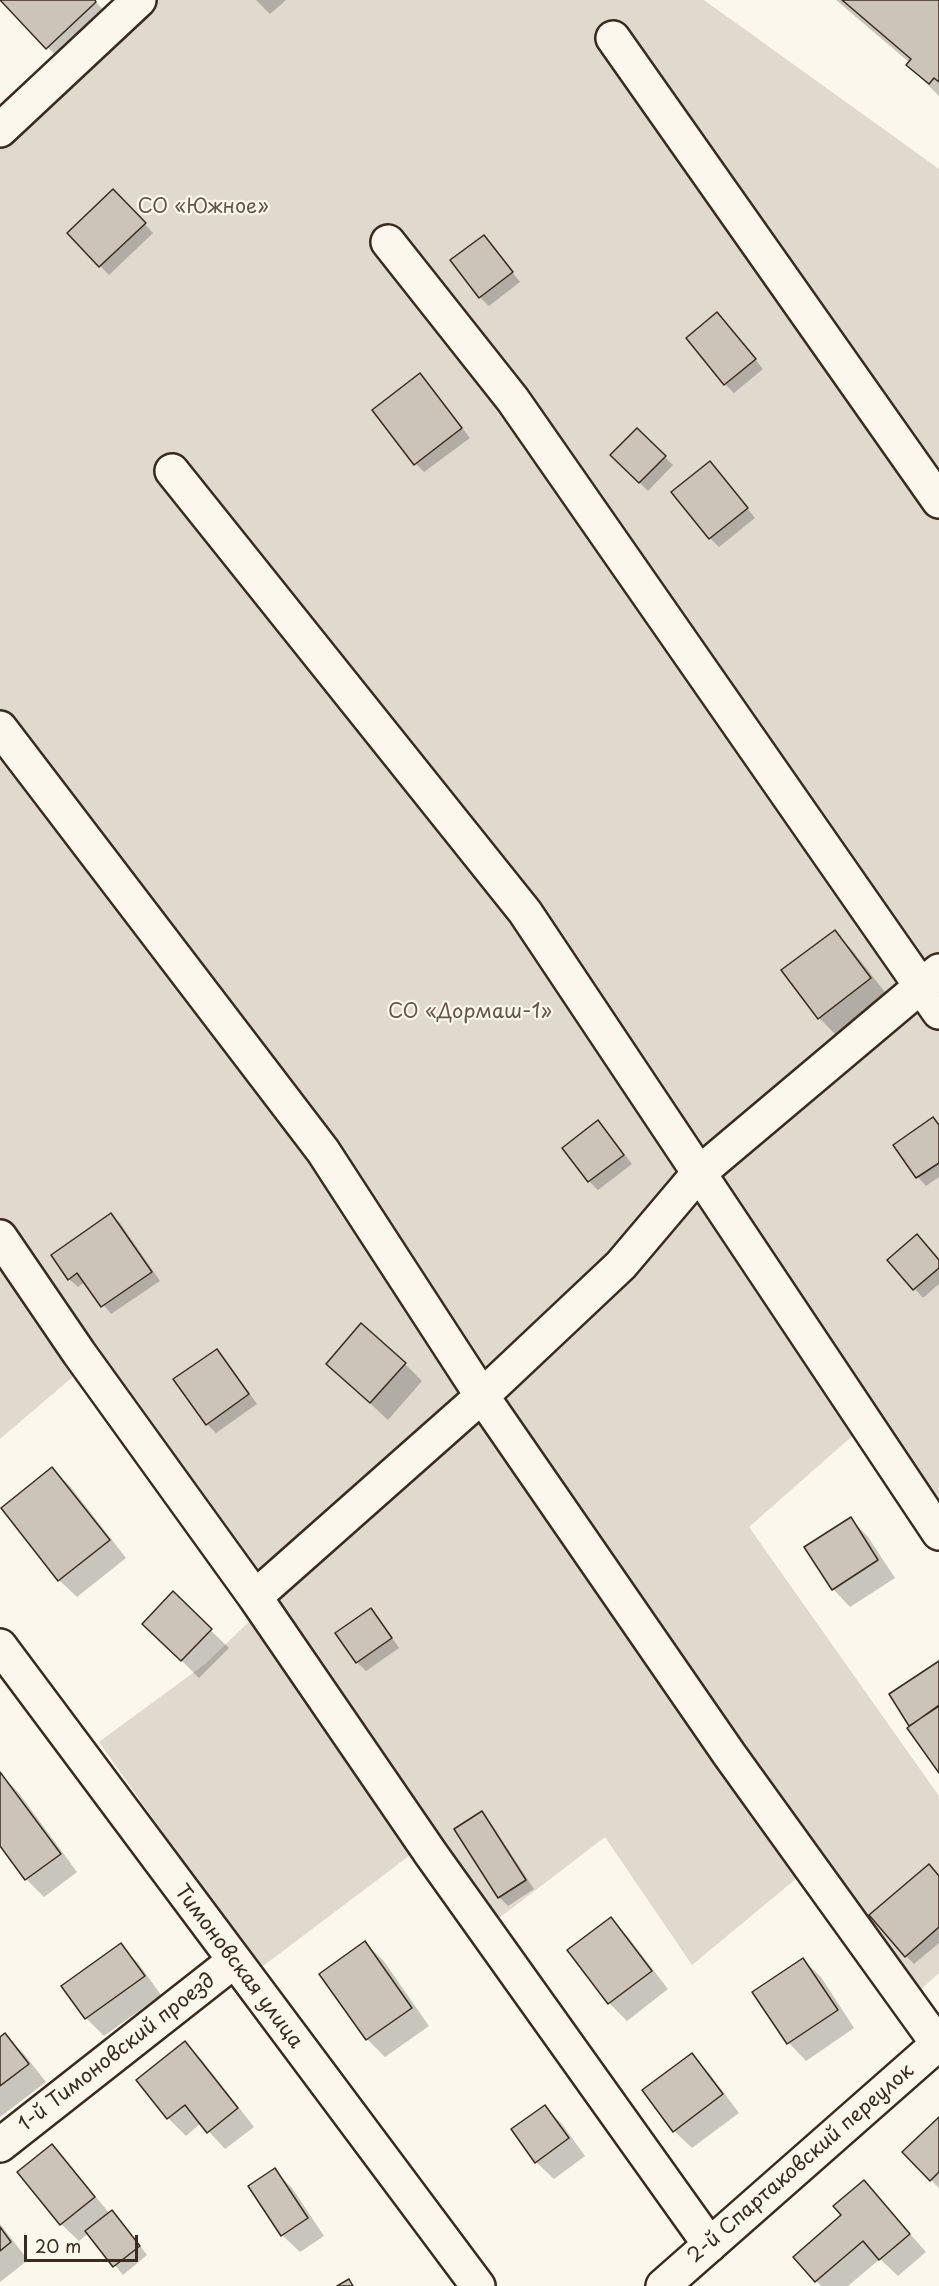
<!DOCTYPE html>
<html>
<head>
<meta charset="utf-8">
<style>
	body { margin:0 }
	#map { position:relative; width:939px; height:2286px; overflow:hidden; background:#fbf7ec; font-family:"Playpen Sans",sans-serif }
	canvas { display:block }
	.scale { position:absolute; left:24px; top:2235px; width:114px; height:27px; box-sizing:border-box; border:3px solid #3b2a1e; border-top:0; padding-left:8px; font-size:18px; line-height:21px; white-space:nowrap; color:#3b2a1e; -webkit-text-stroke:4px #fbf7ec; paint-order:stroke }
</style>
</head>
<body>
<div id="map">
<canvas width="939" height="2286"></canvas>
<div class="scale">20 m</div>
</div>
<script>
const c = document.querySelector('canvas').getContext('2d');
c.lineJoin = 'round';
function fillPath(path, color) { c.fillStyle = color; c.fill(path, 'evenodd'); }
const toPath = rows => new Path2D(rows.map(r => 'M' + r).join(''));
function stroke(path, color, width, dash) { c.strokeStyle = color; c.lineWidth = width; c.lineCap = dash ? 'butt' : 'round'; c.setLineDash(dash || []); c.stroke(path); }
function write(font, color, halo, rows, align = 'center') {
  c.font = font + ' "Playpen Sans",sans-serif'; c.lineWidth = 4.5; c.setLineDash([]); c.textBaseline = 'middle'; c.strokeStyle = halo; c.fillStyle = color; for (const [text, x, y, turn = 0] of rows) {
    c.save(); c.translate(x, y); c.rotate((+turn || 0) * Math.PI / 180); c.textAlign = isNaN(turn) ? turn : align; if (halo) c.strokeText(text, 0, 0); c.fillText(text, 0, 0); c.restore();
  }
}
fillPath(toPath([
	[155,0,704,0,939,169,939,1546,858,1431,749,1527,939,1796,939,1973,895,2013,797,1878,692,1965,605,1837,494,1922,433,1838,259,1969,99,1742,205,1664,254,1617,75,1375,0,1439,0,144]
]), '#dfd9ce');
fillPath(toPath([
	[2,0,94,0,113,20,65,65],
	[256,0,286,0,270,14],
	[836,0,939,0,939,96,908,65,910,63],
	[122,200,153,233,109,275,69,233],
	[484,237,520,282,489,306,480,297],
	[726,323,763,369,734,393,725,384],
	[420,375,470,438,424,472,416,464],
	[637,430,673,465,648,491,612,455],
	[718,472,755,518,719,547,710,538],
	[835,932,852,950,888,996,836,1035,819,1018],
	[933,1119,939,1125,939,1177,926,1186,918,1177,895,1145],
	[598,1122,632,1164,598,1190,589,1181],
	[111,1215,120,1223,160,1281,111,1314,85,1282,78,1287,69,1279],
	[889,1260,939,1260,939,1284,923,1298],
	[216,1351,225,1359,257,1404,216,1433,207,1424,175,1379],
	[328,1364,405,1364,422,1381,388,1420],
	[52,1469,70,1486,126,1558,77,1597,59,1580],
	[851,1519,868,1537,895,1578,850,1607,833,1589],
	[173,1594,229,1648,199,1678,144,1623],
	[371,1610,379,1619,399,1648,366,1671,357,1662,337,1633],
	[0,1774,18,1792,77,1872,44,1897,26,1879,0,1843],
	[481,1813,490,1822,534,1889,508,1906,499,1897],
	[939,1876,939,1943,914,1964,906,1956],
	[611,1919,628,1937,668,1989,627,2021,609,2003,569,1951],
	[365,1943,383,1960,429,2026,385,2057,367,2039,321,1975],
	[120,1945,138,1963,161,1995,104,2036,86,2018,63,1986],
	[803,1960,821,1977,854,2028,806,2061,789,2043,754,1992],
	[5,2035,23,2053,46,2082,0,2117,0,2039],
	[185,2043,202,2060,254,2127,225,2149,201,2123,186,2136,168,2118,138,2080],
	[691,2055,709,2073,739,2113,692,2148,674,2131],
	[545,2107,562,2124,585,2156,554,2179,536,2162],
	[939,2120,939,2188,931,2180],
	[52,2146,69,2164,109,2213,120,2220,147,2255,123,2275,89,2233,79,2241,61,2224],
	[274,2170,292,2188,324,2236,300,2252,282,2235],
	[864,2182,926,2252,898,2276,880,2259,848,2286,821,2286,795,2257,843,2216],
	[0,2224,28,2260,0,2282]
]), '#0003');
const building = toPath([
	[0,0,95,0,96,2,46,49,0,0],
	[842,0,939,0,939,82,934,78,929,84,906,65,911,59,842,0],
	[113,189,146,223,99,267,67,233,113,189],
	[484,235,513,272,479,298,450,260,484,235],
	[717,312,756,359,724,385,686,338,717,312],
	[420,373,462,428,414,465,372,410,420,373],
	[637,428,666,456,639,483,610,455,637,428],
	[710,461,748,508,709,539,671,492,710,461],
	[835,930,871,978,818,1019,781,970,835,930],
	[933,1117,939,1125,939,1163,916,1178,893,1145,933,1117],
	[598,1120,624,1155,588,1182,562,1148,598,1120],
	[111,1213,152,1272,101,1307,77,1273,68,1280,51,1255,111,1213],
	[917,1234,939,1260,939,1268,913,1290,887,1260,917,1234],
	[361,1323,406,1363,370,1403,326,1364,361,1323],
	[217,1349,249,1394,206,1425,173,1379,217,1349],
	[52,1467,110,1540,58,1581,1,1508,52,1467],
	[851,1517,878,1560,832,1590,804,1547,851,1517],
	[173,1591,212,1629,181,1661,142,1624,173,1591],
	[371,1608,392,1638,356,1663,335,1633,371,1608],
	[939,1661,939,1706,909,1726,889,1694,939,1661],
	[939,1705,939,1773,907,1728,939,1705],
	[0,1772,61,1854,25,1880,0,1846,0,1772],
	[482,1811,526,1880,498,1898,454,1829,482,1811],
	[929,1864,939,1876,939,1927,905,1957,869,1915,929,1864],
	[611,1917,652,1971,608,2004,567,1950,611,1917],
	[365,1941,412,2008,366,2040,319,1974,365,1941],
	[121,1943,145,1976,85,2019,61,1986,121,1943],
	[803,1958,838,2010,787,2044,752,1992,803,1958],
	[5,2033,29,2064,0,2086,0,2037,5,2033],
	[185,2041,238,2108,207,2133,185,2105,167,2119,136,2080,185,2041],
	[692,2053,723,2094,673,2132,642,2090,692,2053],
	[545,2105,569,2138,535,2163,511,2129,545,2105],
	[939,2117,939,2172,930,2181,902,2152,939,2117],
	[52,2144,95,2197,60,2225,17,2172,52,2144],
	[275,2168,308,2218,281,2236,248,2186,275,2168],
	[864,2180,910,2234,879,2260,863,2241,815,2282,793,2257,841,2215,833,2206,864,2180],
	[112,2210,140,2246,113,2267,85,2231,112,2210],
	[0,2227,11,2242,0,2251,0,2227],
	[349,2279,353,2286,337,2286,349,2279]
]);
fillPath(building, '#ccc4b9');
stroke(building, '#3b2a1e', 1.5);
const minor = toPath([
	[613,38,939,501],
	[0,130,139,0],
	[388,242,513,400,939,1012],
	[172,471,525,912,939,1533],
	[0,728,323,1151,482,1396,729,1754,938,2044],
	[0,1237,79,1353,255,1597,431,1854,710,2245],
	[255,1597,482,1396,621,1265,698,1174,939,971],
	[0,1646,478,2286],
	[0,2145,234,1961],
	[663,2286,939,2043]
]);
stroke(minor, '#3b2a1e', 38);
stroke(minor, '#fbf7ec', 33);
write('20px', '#64564a', '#fbf7ec', [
	["СО «Южное»",203,207],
	["СО «Дормаш-1»",470,1012]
]);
write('20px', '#3b2a1e', '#fbf7ec', [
	["Тимоновская улица",238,1967,53],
	["1-й Тимоновский проезд",117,2053,-38],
	["2-й Спартаковский переулок",801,2164,-41]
]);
</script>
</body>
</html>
